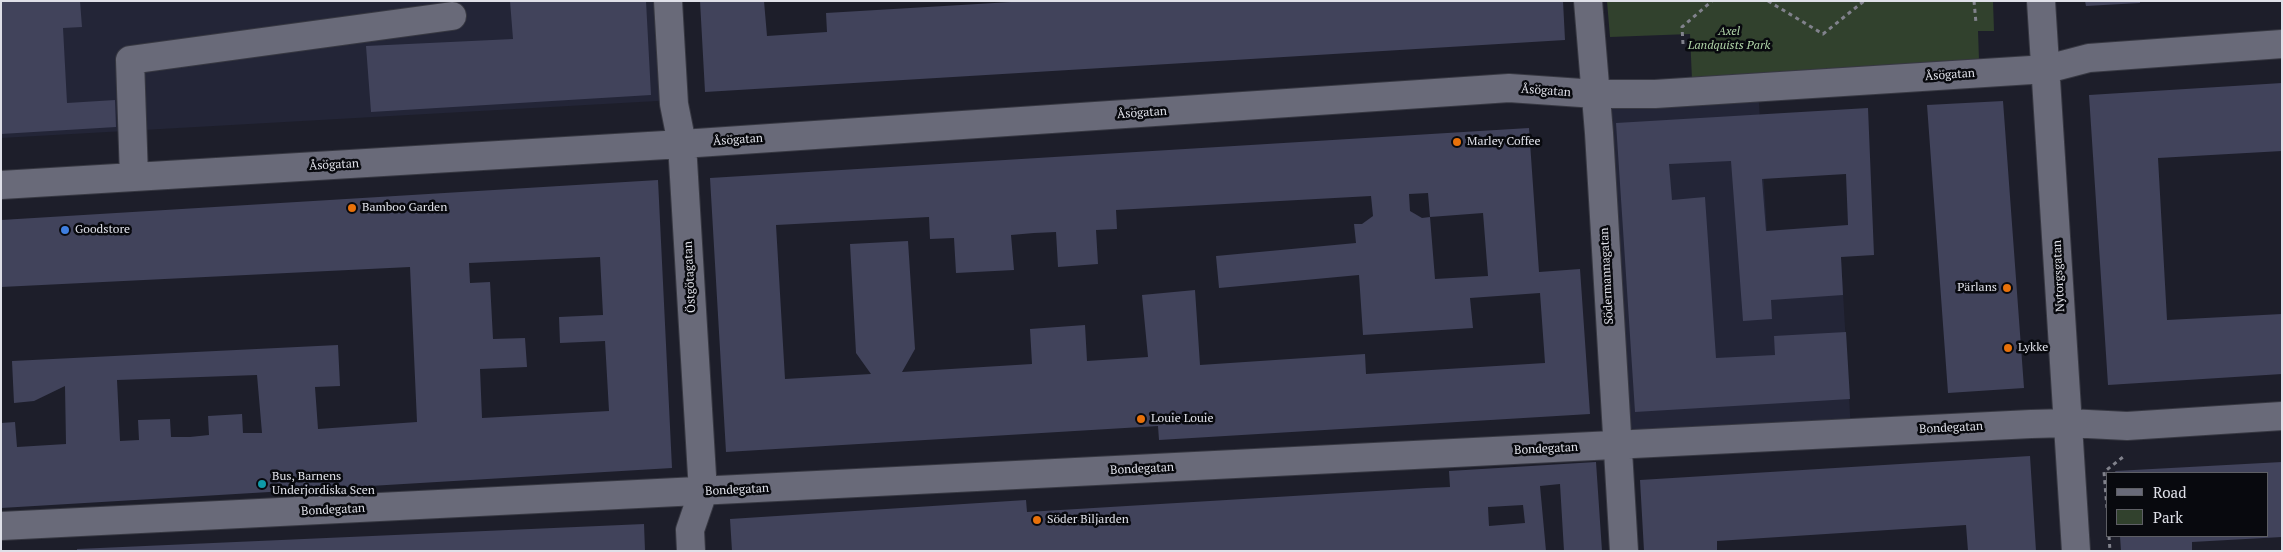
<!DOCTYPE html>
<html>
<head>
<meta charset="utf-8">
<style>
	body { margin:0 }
	#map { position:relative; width:2283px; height:552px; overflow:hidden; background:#1d1e2a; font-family:"PT Serif",serif }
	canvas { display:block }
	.frame { position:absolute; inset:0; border:2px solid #dfe0e8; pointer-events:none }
	.legend { position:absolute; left:2106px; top:472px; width:162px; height:65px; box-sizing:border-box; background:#08090e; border:1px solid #5e5f65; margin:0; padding:6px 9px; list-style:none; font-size:15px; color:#dfe0e8 }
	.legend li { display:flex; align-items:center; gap:10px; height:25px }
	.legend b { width:25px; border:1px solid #5e5f65 }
</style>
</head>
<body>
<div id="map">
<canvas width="2283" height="552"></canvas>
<div class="frame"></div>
<ul class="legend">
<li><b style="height:6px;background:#696a79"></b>Road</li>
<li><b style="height:14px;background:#31412d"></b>Park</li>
</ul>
</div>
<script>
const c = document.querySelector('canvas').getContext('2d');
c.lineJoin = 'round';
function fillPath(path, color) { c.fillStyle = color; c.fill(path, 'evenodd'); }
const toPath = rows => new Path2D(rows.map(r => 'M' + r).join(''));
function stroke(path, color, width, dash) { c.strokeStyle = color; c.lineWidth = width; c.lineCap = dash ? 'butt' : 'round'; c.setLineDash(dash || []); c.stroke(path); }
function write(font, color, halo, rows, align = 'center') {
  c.font = font + ' "PT Serif",serif'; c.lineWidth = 5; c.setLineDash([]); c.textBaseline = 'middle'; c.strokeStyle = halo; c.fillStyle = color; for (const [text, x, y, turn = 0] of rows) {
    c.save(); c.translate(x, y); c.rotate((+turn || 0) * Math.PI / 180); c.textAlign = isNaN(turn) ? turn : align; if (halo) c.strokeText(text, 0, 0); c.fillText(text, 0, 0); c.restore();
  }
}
fillPath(toPath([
	[1,1,667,1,675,100,1,138],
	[1758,88,1769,263,1841,258,1851,431,1619,443,1599,100]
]), '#232537');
fillPath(toPath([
	[1607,1,1993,1,1994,31,1978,31,1979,60,1692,80,1690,34,1610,37]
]), '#31412d');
fillPath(toPath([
	[1,1,80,1,82,27,63,28,67,103,115,100,116,127,1,134],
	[510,1,646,1,651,95,371,112,366,46,513,39],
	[700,1,764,1,767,36,827,32,826,13,1028,1,1563,1,1565,40,705,92],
	[2085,1,2140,1,2140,3,2086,6],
	[2282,83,2282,151,2158,158,2167,320,2282,314,2282,374,2108,385,2089,95],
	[2003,101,2024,388,1948,393,1927,105],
	[1868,108,1874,255,1841,257,1843,295,1771,300,1772,319,1743,321,1731,161,1669,164,1672,200,1705,197,1716,358,1775,355,1774,336,1846,332,1850,399,1635,412,1616,123],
	[1846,174,1848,225,1766,231,1762,179],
	[1529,128,1539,272,1580,269,1590,414,1159,440,1158,426,726,452,710,178],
	[1428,193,1430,217,1483,213,1488,276,1435,279,1430,217,1422,218,1410,211,1409,194],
	[1371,196,1373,216,1362,224,1354,224,1356,243,1216,256,1219,288,1359,275,1363,335,1473,328,1470,298,1540,293,1545,363,1366,374,1365,354,1200,365,1195,290,1142,295,1148,357,1087,361,1085,325,1030,329,1032,364,902,372,915,349,908,241,850,244,856,353,871,374,785,379,776,225,929,217,930,239,954,238,956,273,1014,270,1011,235,1034,233,1056,232,1058,267,1098,264,1096,230,1117,229,1116,210],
	[658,180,672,468,1,508,1,423,15,422,17,447,66,444,65,386,34,401,14,403,12,361,338,345,340,386,315,387,318,429,417,422,410,267,1,287,1,220],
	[600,257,603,315,559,317,560,343,605,341,609,411,482,418,480,369,527,367,525,338,493,339,490,282,470,283,469,263],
	[257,375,262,433,243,433,242,414,208,416,209,435,190,437,171,437,170,419,138,420,139,440,120,441,117,380],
	[2030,456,2036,551,1968,551,1966,525,1717,541,1717,551,1644,551,1640,480],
	[1596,462,1602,551,1564,551,1560,484,1540,486,1546,551,732,551,730,519,1026,500,1027,512,1426,488,1450,487,1449,471],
	[1523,505,1525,523,1489,526,1488,507],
	[2282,462,2282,537,2192,542,2192,551,2121,551,2120,536,2267,536,2267,473,2116,473,2115,471],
	[644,524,645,551,77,551,77,549]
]), '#41435b');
const minor = toPath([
	[668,1,674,104,682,144,703,492,690,530,691,551],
	[1588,1,1599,133,1624,551],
	[2041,1,2076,551],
	[134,177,130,60,452,16],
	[1,185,682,144,1509,88,1596,94,1655,94,2047,69,2089,58,2282,44],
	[1,526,2031,424,2068,423,2127,426,2282,416]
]);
stroke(minor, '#373842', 30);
stroke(toPath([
	[1768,1,1823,34,1864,1],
	[1974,1,1976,23],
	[1683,44,1682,27,1712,1],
	[2107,508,2104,472,2123,457],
	[2109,536,2110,551]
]), '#81828c', 3, [4, 4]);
stroke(minor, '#696a79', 28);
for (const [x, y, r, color] of [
	[1457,142,5,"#e8710a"],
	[352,208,5,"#e8710a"],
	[65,230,5,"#3f7fe0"],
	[2007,288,5,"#e8710a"],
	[2008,348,5,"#e8710a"],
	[1141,419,5,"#e8710a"],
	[262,484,5,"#0f9aa8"],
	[1037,520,5,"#e8710a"]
]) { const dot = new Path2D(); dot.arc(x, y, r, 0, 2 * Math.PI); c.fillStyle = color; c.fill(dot); stroke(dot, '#08090e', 2); }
write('italic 12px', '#b0d4a7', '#08090e', [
	["Axel",1729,32],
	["Landquists Park",1729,46]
]);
write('12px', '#dfe0e8', '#08090e', [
	["Åsögatan",1950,75,-4],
	["Åsögatan",1546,91,4],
	["Åsögatan",1142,113,-4],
	["Åsögatan",738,140,-4],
	["Åsögatan",334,165,-3],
	["Södermannagatan",1607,276,-93],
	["Nytorgsgatan",2059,276,-93],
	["Östgötagatan",690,277,-93],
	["Bondegatan",1951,428,-3],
	["Bondegatan",1546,449,-3],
	["Bondegatan",1142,469,-3],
	["Bondegatan",737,490,-3],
	["Bondegatan",333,510,-3]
]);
write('12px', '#dfe0e8', '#08090e', [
	["Marley Coffee",1467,142],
	["Bamboo Garden",362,208],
	["Goodstore",75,230],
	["Pärlans",1997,288,"right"],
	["Lykke",2018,348],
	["Louie Louie",1151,419],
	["Bus, Barnens",272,477],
	["Underjordiska Scen",272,491],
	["Söder Biljarden",1047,520]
], 'left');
</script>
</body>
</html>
